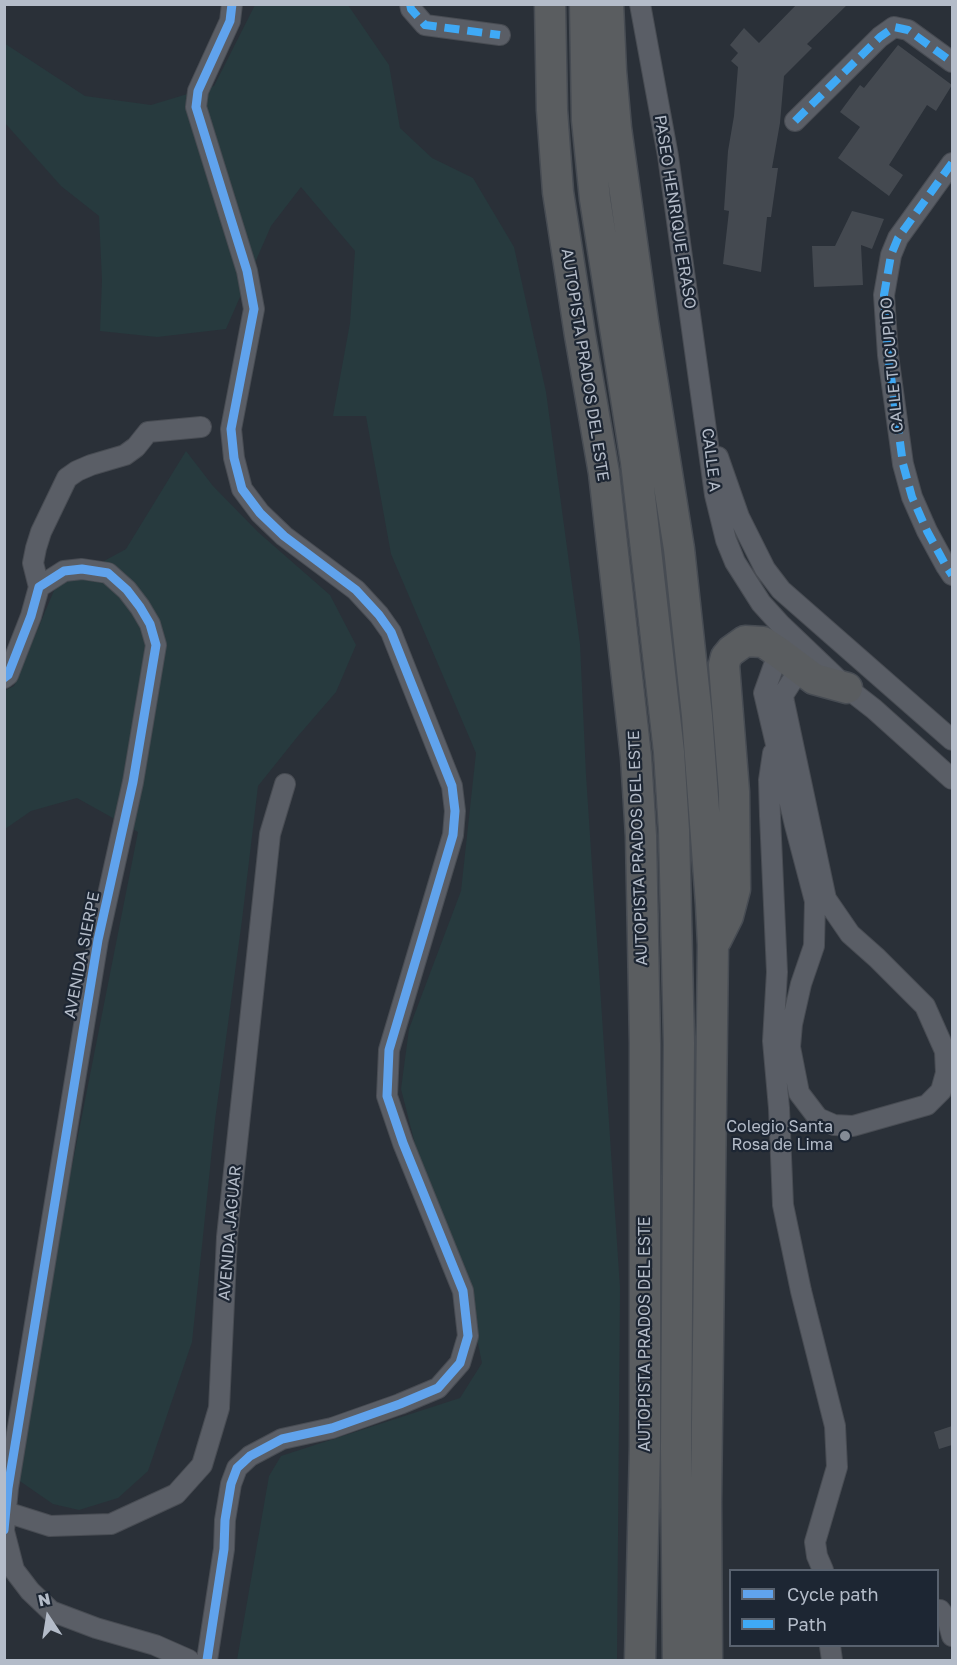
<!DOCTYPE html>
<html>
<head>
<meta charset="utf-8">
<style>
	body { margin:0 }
	#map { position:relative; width:957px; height:1665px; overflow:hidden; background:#2a3038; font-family:"Golos Text",sans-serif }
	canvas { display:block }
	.frame { position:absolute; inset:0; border:6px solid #b4bcc9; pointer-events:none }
	.legend { position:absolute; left:729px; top:1569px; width:210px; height:78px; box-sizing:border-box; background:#1d2633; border:2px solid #59626f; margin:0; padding:8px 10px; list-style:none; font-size:18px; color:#b4bcc9 }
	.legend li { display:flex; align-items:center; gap:12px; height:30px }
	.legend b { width:30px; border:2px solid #59626f }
	.north { position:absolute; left:18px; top:1587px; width:60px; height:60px; -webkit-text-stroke:4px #1d2633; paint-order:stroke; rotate:348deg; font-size:16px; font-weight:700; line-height:24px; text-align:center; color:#b4bcc9 }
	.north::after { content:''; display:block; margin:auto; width:21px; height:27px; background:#b4bcc9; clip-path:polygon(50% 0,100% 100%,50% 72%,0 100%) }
</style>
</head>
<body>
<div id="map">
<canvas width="957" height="1665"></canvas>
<div class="frame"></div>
<ul class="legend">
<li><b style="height:8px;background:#60a3ed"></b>Cycle path</li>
<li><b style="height:8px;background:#3fa9f5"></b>Path</li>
</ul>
<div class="north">N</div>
</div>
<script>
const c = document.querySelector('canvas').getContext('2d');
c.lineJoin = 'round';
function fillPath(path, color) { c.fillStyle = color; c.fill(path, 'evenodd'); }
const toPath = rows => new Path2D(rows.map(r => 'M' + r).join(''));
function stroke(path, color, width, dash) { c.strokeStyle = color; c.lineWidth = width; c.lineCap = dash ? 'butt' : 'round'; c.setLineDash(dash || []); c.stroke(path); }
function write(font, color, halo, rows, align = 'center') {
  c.font = font + ' "Golos Text",sans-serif'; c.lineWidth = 4.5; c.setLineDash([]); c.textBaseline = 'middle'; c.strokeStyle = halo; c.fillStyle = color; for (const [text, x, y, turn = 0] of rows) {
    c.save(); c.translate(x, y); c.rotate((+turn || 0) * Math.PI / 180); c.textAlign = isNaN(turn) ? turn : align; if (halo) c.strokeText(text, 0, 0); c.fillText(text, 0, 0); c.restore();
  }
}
fillPath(toPath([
	[255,5,348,5,389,65,400,128,432,158,473,178,514,247,546,392,580,644,586,775,620,1288,617,1660,237,1660,269,1476,281,1456,460,1398,482,1363,467,1289,426,1187,401,1089,409,1029,461,891,476,753,391,554,366,416,333,416,350,323,355,251,301,187,271,226,226,329,157,337,100,331,102,280,99,216,61,186,5,123,4,43,85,96,151,105,214,86],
	[186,451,213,486,258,532,330,595,356,645,336,692,298,736,258,786,242,920,215,1120,192,1342,148,1471,118,1498,79,1510,53,1504,11,1475,138,832,77,798,31,811,5,829,4,691,14,686,55,588,126,549]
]), '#273a3e');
fillPath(toPath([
	[797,4,848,4,807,44,812,48,784,76,780,123,772,168,778,168,771,217,767,217,761,272,723,264,729,211,724,210,728,151,734,116,738,67,731,61,738,53,730,45,744,28,759,43],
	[898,45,952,85,936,111,927,105,889,165,903,175,889,196,838,158,860,127,840,112,860,85,864,88],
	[852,211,884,219,872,249,861,245,863,285,814,287,812,246,835,246],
	[952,1426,952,1445,939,1449,934,1432]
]), '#444950');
const minor = toPath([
	[410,4,411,9,425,25,500,35],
	[640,4,668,156,715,495,726,540,735,562,761,603,780,624,847,688,874,709,952,779],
	[795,121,880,37,894,27,908,30,952,62],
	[952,163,898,238,891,255,884,295,888,355,903,464,912,497,927,531,946,566,952,575],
	[718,457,739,517,765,569,781,590,952,740],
	[39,587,33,563,36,548,41,532,67,478,77,471,91,465,125,455,136,447,148,432,201,427],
	[778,652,778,659,774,665,764,693,795,825,815,901,814,946,801,984,792,1024,790,1047,799,1093,818,1118,834,1125,853,1126,927,1105,941,1091,946,1073,945,1051,925,1006,877,958,850,934,826,899,784,702,783,695,792,681,805,672],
	[4,678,8,675,31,616,39,587,64,571,82,569,108,573,127,590,140,607,150,624,156,645,133,782,98,940,8,1488,4,1530],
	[773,753,769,780,770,816,777,972,773,1041,779,1108,783,1205,801,1291,835,1426,837,1467,815,1542,817,1556,823,1570],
	[6,1512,50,1526,111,1524,176,1494,202,1465,219,1408,227,1237,270,834,285,784],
	[4,1531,14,1570,30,1591,51,1611,96,1628,155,1645,189,1660],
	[938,1610,940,1610,948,1621,952,1636],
	[830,1646,832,1660],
	[207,1660,224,1549,225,1520,231,1484,237,1468,250,1456,282,1439,332,1428,400,1404,438,1388,460,1363,468,1336,463,1291,403,1143,387,1096,389,1050,453,835,455,811,452,786,391,632,379,615,356,590,284,536,260,513,242,489,234,458,231,429,254,309,247,271,196,107,198,91,230,21,232,4]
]);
const highway = toPath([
	[550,4,552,110,558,192,580,335,604,473,636,757,641,836,645,1044,645,1446,640,1660],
	[585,4,587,120,595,199,636,462,669,752,674,830,679,1043,676,1447,678,1660],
	[608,4,611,71,616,128,643,322,679,549,697,716,711,904,713,945,706,1501,707,1660],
	[716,940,728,916,735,889,734,792,724,665,726,657,731,651,745,641,763,642,778,652,814,679,847,688]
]);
stroke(minor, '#484c53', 22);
stroke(highway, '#474c53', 33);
stroke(minor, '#5a5e66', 20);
stroke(highway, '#5a5d60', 30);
stroke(toPath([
	[410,4,411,9,425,25,500,35],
	[795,121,880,37,894,27,908,30,952,62],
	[952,163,898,238,891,255,884,295,888,355,903,464,912,497,927,531,946,566,952,575]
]), '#3fa9f5', 8, [15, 8]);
stroke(toPath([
	[4,678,8,675,31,616,39,587,64,571,82,569,108,573,127,590,140,607,150,624,156,645,133,782,98,940,8,1488,4,1530],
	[207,1660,224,1549,225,1520,231,1484,237,1468,250,1456,282,1439,332,1428,400,1404,438,1388,460,1363,468,1336,463,1291,403,1143,387,1096,389,1050,453,835,455,811,452,786,391,632,379,615,356,590,284,536,260,513,242,489,234,458,231,429,254,309,247,271,196,107,198,91,230,21,232,4]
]), '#60a3ed', 9);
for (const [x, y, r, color] of [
	[845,1136,6,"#848b96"]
]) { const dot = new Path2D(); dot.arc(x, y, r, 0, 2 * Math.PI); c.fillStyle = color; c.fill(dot); stroke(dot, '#1d2633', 2); }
write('16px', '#b4bcc9', '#1d2633', [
	["PASEO HENRIQUE ERASO",675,212,81],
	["AUTOPISTA PRADOS DEL ESTE",585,365,81],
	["CALLE TUCUPIDO",892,365,-95],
	["CALLE A",711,460,83],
	["AUTOPISTA PRADOS DEL ESTE",638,848,-92],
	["AVENIDA SIERPE",82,955,-79],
	["AVENIDA JAGUAR",230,1233,-85],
	["AUTOPISTA PRADOS DEL ESTE",645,1334,-90]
]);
write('16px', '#b4bcc9', '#1d2633', [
	["Colegio Santa",833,1127],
	["Rosa de Lima",833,1145]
], 'right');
</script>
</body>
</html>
